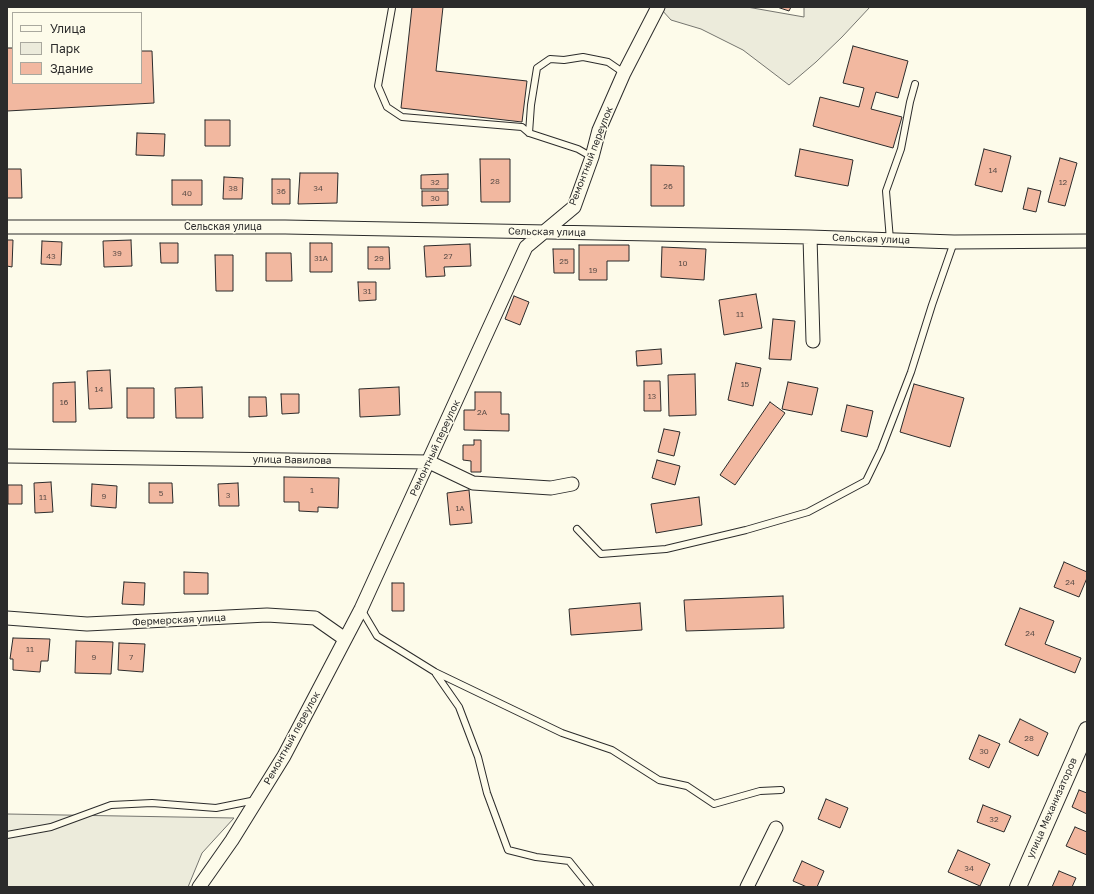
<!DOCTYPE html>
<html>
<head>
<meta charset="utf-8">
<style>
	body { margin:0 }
	#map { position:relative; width:1094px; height:894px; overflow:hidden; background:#fdfbea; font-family:"Golos Text",sans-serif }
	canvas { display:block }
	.frame { position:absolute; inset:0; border:8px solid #2b2b2b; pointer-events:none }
	.legend { position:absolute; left:12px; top:12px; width:130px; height:72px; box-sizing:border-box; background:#fdfbea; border:1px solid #a9a89e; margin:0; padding:5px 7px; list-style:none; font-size:12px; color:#2b2b2b }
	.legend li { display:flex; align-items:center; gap:8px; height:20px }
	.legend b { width:20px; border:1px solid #a9a89e }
</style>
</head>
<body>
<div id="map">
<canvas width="1094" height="894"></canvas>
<div class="frame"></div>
<ul class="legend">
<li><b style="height:5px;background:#fdfbea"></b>Улица</li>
<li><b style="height:11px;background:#ecebdb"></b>Парк</li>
<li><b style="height:11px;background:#f2b8a0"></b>Здание</li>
</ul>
</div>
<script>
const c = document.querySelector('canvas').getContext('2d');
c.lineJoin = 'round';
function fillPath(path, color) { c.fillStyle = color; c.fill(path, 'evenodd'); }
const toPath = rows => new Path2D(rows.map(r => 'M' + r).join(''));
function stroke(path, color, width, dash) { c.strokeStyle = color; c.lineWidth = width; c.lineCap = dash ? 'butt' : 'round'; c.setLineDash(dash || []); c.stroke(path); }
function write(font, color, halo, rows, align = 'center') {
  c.font = font + ' "Golos Text",sans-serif'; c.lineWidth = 3; c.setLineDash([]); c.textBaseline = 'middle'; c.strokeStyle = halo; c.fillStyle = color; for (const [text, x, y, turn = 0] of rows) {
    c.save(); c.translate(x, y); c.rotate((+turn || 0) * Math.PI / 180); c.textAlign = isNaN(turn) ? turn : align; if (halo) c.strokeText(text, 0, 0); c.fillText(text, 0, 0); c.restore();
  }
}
const green = toPath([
	[662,7,747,7,804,17,804,7,870,7,842,37,816,62,789,85,743,50,701,29,671,20,661,9,662,7],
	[7,814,234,818,202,853,188,887,7,887,7,814]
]);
fillPath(green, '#ecebdb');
stroke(green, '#74746e', 1);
const building = toPath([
	[412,7,443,7,436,71,527,81,522,122,401,108,412,7],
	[777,7,791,7,789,11,777,7],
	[853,46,908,61,898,98,876,92,871,109,902,117,893,148,813,126,820,97,859,107,864,88,843,83,853,46],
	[7,48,13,48,13,83,141,83,141,51,152,51,154,103,7,111,7,48],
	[205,120,230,120,230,146,205,146,205,120],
	[137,133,165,134,164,156,136,155,137,133],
	[800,149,853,160,848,186,795,176,800,149],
	[984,149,1011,156,1002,192,975,185,984,149],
	[1060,158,1077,163,1065,206,1048,202,1060,158],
	[480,159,510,159,510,202,481,202,480,159],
	[651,165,684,166,684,206,651,206,651,165],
	[7,169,21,169,22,198,7,198,7,169],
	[300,173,338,173,337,203,298,204,300,173],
	[448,174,448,189,421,189,421,175,448,174],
	[224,177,243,178,242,199,223,199,224,177],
	[272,179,290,179,290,204,272,204,272,179],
	[172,180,202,180,202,205,172,205,172,180],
	[1028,188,1041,191,1036,212,1023,209,1028,188],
	[422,191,448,191,448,205,422,206,422,191],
	[7,240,13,240,12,267,7,266,7,240],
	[131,240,132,266,104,267,103,241,131,240],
	[42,241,62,242,61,265,41,264,42,241],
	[160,243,178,243,178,263,161,263,160,243],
	[310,243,332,243,332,272,310,272,310,243],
	[470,244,471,266,444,267,445,276,426,277,424,246,470,244],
	[579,245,629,245,629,261,607,261,607,280,579,280,579,245],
	[368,247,389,247,390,269,368,269,368,247],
	[662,247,706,249,704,280,661,277,662,247],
	[553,249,574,249,574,273,554,273,553,249],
	[266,253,291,253,292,281,266,281,266,253],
	[215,255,233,255,233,291,216,291,215,255],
	[358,282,376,282,376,300,359,301,358,282],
	[756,294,762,328,724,335,719,300,756,294],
	[514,296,529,302,520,325,505,319,514,296],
	[773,319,795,321,791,360,769,359,773,319],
	[661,349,662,364,637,366,636,351,661,349],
	[736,363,761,368,753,406,728,400,736,363],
	[110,370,112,408,89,409,87,371,110,370],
	[695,374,696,415,669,416,668,375,695,374],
	[644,381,660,381,661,411,644,411,644,381],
	[75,382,76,422,53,422,53,383,75,382],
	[788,382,818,388,812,415,782,409,788,382],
	[914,384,964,398,950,447,900,432,914,384],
	[202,387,203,418,176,418,175,388,202,387],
	[399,387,400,415,360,417,359,389,399,387],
	[127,388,154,388,154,418,127,418,127,388],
	[475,392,501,392,501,414,509,414,509,431,464,430,464,410,475,410,475,392],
	[281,394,299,394,299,413,282,414,281,394],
	[249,397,266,397,267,416,249,417,249,397],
	[770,402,785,413,735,485,720,475,770,402],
	[847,405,873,411,867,437,841,431,847,405],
	[664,429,680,432,674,456,658,452,664,429],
	[474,440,481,440,481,472,471,472,471,461,463,460,463,445,474,445,474,440],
	[657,460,680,466,675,485,652,478,657,460],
	[284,477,339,478,338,508,318,507,318,512,299,511,299,502,284,502,284,477],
	[51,482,53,512,35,513,34,483,51,482],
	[149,483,172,483,173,503,149,503,149,483],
	[238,483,239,506,219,506,218,484,238,483],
	[92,484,117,486,116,508,91,506,92,484],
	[8,485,22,485,22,504,8,504,8,485],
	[469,490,472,523,450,525,447,493,469,490],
	[699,497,702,525,656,533,651,504,699,497],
	[1064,562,1087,572,1087,578,1079,597,1054,587,1064,562],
	[184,572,208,573,208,594,184,594,184,572],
	[124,582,145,583,144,605,122,604,124,582],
	[392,583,404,583,404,611,392,611,392,583],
	[783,596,784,628,686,631,684,600,783,596],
	[640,603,642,630,571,635,569,609,640,603],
	[1020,608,1054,621,1045,644,1081,658,1075,673,1005,645,1020,608],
	[13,638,50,639,48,661,41,661,40,672,13,670,13,659,10,659,13,638],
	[76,641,113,642,111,674,75,673,76,641],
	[119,643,145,644,143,672,118,670,119,643],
	[1020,719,1048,733,1038,756,1009,742,1020,719],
	[979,735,1000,744,989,768,969,759,979,735],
	[1079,790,1087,793,1087,814,1072,807,1079,790],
	[826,799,848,808,840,828,818,819,826,799],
	[983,805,1011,816,1004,832,977,822,983,805],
	[1075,827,1087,832,1087,855,1066,846,1075,827],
	[958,850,990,864,980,886,948,872,958,850],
	[802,861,824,871,817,887,807,887,793,881,802,861],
	[1059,871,1076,878,1072,887,1052,887,1059,871]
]);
fillPath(building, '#f2b8a0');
stroke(building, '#2b2b2b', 1);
const service = toPath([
	[392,8,378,86,387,107,402,117,522,127,529,133,578,149,592,157],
	[529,133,531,105,537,68,550,59,564,60,583,57,608,62,624,73],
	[890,240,886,191,901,149,910,102,915,84],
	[577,529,601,554,666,549,746,530,808,512,866,481,881,450,911,372,932,305,954,242],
	[361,609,377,636,435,672,562,733,612,750,659,780,687,786,714,804,760,791,781,790],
	[436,674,459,707,478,757,487,793,508,850,536,857,569,861,590,887],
	[7,835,51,827,111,805,152,803,216,808,256,800]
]);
const minor = toPath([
	[7,227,285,227,810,237,954,242,1087,241],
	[810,237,813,341],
	[7,456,429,462,473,483,551,488,572,484],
	[7,618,87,624,267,615,315,618,345,639],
	[199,887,232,840,284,756,361,609,526,247,574,207,592,157,599,130,624,73,658,7],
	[747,887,776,828]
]);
const tertiary = toPath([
	[1018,887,1087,730]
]);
stroke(service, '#2b2b2b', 8);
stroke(minor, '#2b2b2b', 15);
stroke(tertiary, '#2b2b2b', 18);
stroke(service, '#fdfbea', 6);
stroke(minor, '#fdfbea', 13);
stroke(tertiary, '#fdfbea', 16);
write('8px', '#5d4e48', null, [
	["14",993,170],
	["28",495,181],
	["32",435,182],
	["12",1063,182],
	["26",668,186],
	["38",233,188],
	["34",318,188],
	["36",281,191],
	["40",187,193],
	["30",435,198],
	["39",117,253],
	["43",51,256],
	["27",448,256],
	["31А",321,258],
	["29",379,258],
	["25",564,261],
	["10",683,263],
	["19",593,270],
	["31",367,291],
	["11",740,314],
	["15",745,384],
	["14",99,389],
	["13",652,396],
	["16",64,402],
	["2А",482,412],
	["1",312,490],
	["5",161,493],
	["3",228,495],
	["9",104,496],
	["11",43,497],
	["1А",460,508],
	["24",1070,582],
	["24",1030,633],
	["11",30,649],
	["9",94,657],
	["7",131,657],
	["28",1029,738],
	["30",984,751],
	["32",994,819],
	["34",969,868]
]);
write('10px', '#2b2b2b', '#fdfbea', [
	["Ремонтный переулок",591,156,-69],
	["Сельская улица",223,227],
	["Сельская улица",547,232,1],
	["Сельская улица",871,239,2],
	["Ремонтный переулок",435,448,-65],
	["улица Вавилова",292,460,1],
	["Фермерская улица",179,620,-3],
	["Ремонтный переулок",292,738,-61],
	["улица Механизаторов",1052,808,-66]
]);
</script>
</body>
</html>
